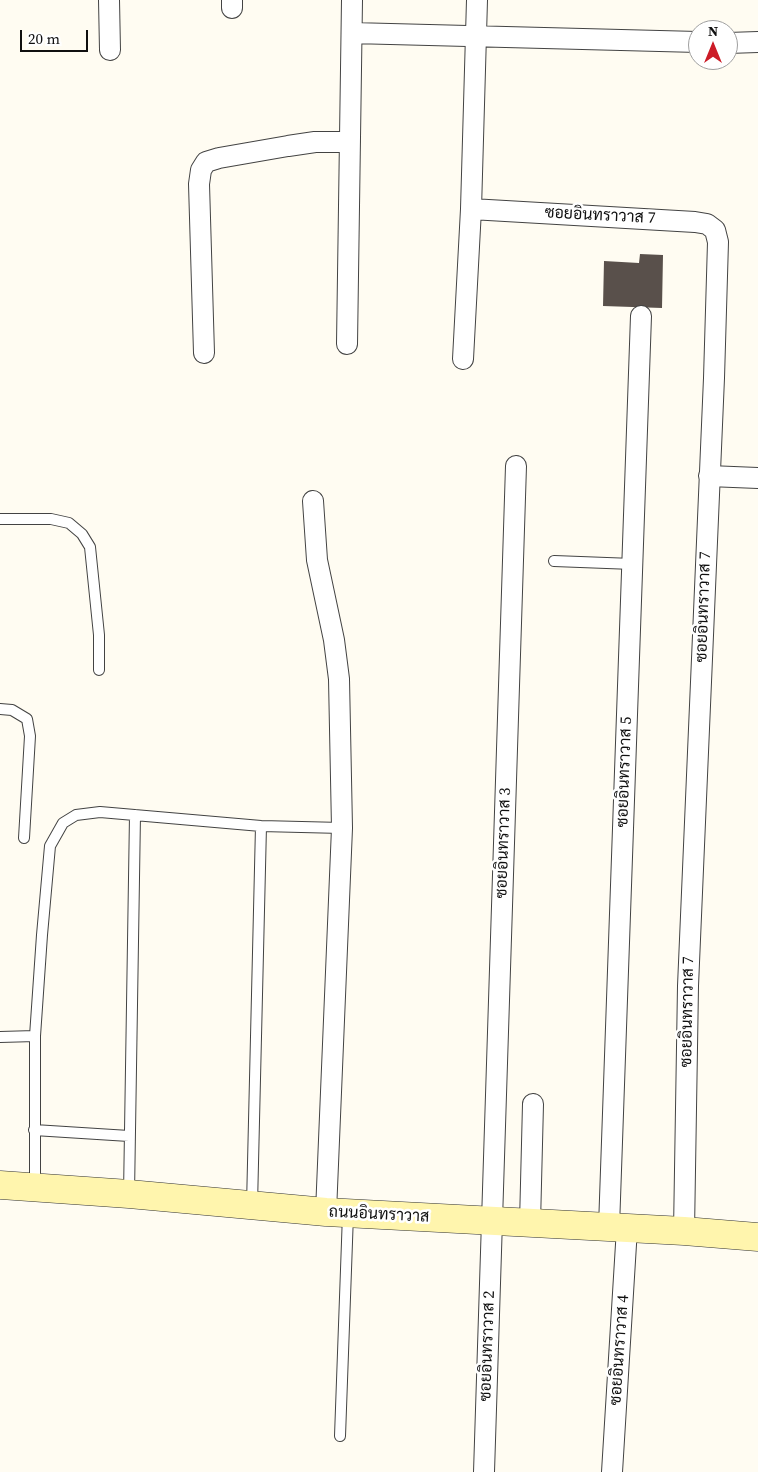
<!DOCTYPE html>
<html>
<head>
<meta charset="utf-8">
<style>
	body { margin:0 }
	#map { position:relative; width:758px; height:1472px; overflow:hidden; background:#fffcf2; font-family:"Source Serif 4",serif }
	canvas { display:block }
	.north { position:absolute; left:688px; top:20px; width:50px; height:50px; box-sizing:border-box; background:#fff; border:1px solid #9f9f9f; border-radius:50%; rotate:0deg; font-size:14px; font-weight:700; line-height:20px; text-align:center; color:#101010 }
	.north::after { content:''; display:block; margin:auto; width:18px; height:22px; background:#cc1c27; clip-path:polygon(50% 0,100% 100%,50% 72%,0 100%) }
	.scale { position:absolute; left:20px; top:30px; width:68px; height:22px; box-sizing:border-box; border:2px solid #101010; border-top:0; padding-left:6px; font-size:15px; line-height:18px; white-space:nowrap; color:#101010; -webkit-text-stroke:4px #fff; paint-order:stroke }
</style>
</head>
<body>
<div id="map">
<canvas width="758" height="1472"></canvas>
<div class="north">N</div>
<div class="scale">20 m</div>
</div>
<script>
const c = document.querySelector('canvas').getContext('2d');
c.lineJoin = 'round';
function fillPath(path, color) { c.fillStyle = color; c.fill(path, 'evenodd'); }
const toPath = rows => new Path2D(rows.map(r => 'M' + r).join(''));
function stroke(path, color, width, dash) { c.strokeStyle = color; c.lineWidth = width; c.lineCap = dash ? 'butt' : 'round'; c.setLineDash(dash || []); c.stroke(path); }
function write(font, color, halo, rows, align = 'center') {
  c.font = font + ' "Source Serif 4",Sarabun,serif'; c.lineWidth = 5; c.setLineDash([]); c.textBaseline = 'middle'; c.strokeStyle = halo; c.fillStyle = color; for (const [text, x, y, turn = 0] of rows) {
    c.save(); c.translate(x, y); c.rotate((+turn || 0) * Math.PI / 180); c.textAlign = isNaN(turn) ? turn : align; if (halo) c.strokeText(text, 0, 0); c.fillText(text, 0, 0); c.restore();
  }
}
fillPath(toPath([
	[640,254,663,255,662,308,603,306,604,261,639,263]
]), '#59504b');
const lane = toPath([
	[0,519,51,519,69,523,82,534,90,547,99,635,99,670],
	[554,561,633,564],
	[0,709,12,710,27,719,30,736,24,838],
	[0,1037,35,1036],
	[34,1130,129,1136],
	[35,1187,35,1036,42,935,50,846,63,823,76,815,100,812,261,826,342,828],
	[129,1194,135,815],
	[252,1205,261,826],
	[340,1436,348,1214]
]);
const street = toPath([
	[109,0,110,50],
	[232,8,232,0],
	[352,33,698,42],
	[728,43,758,42],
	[471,209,695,222,707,224,715,230,718,242,714,378,688,986,684,1231],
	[347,344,352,0],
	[204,353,199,184,201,170,206,162,219,158,288,146,315,142,350,142],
	[463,359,471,209,477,0],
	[709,476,758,478],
	[313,501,317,560,334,640,339,679,342,828,326,1212],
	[530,1223,533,1104],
	[609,1227,641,316],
	[484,1472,516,466],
	[612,1472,627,1228]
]);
const secondary = toPath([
	[0,1185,129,1194,326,1212,684,1231,758,1237]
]);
stroke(lane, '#434343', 12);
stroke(street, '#434343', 22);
stroke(secondary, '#323232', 29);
stroke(lane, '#fff', 10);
stroke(street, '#fff', 20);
stroke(secondary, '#fff5ad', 28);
write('16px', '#101010', '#fff', [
	["ซอยอินทราวาส 7",600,216,3],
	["ซอยอินทราวาส 7",704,607,-88],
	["ซอยอินทราวาส 5",625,772,-88],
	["ซอยอินทราวาส 3",504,843,-88],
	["ซอยอินทราวาส 7",688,1012,-89],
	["ถนนอินทราวาส",379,1215,3],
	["ซอยอินทราวาส 2",488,1346,-88],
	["ซอยอินทราวาส 4",620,1350,-86]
]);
</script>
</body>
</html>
